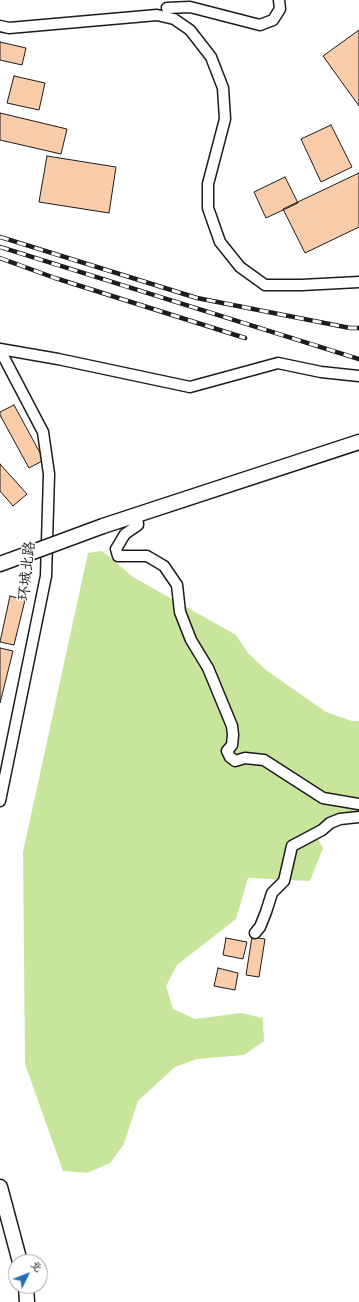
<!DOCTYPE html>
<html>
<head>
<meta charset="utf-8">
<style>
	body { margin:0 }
	#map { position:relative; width:359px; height:1302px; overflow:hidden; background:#fff; font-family:"Architects Daughter","LXGW WenKai TC",sans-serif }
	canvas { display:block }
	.north { position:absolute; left:8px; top:1254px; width:40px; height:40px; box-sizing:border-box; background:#fff; border:1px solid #a4a4a4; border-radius:50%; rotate:47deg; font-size:11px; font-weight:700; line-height:16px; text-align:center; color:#1c1c1c }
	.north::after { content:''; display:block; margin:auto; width:14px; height:18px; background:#1f6fb2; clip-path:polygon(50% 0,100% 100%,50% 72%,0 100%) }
</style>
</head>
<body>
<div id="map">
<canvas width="359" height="1302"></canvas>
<div class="north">北</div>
</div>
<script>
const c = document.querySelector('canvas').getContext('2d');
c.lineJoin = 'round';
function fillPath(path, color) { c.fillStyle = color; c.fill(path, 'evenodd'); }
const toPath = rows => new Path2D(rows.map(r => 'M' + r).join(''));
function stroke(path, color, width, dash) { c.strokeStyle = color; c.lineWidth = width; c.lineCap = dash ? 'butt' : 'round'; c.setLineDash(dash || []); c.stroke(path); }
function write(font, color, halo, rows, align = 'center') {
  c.font = font + ' "Architects Daughter","LXGW WenKai TC",sans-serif'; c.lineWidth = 3; c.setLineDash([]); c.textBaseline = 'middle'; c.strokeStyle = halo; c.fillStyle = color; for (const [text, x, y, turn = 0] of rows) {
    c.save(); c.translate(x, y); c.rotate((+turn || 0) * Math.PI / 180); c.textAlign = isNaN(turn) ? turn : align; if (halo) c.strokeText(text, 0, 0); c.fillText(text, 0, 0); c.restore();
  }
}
fillPath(toPath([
	[102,551,133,577,236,635,248,653,266,670,326,712,352,721,359,721,359,812,312,828,323,848,310,881,248,878,236,919,177,965,166,986,173,1009,195,1019,241,1013,263,1018,264,1041,244,1055,197,1059,175,1067,138,1101,124,1144,110,1163,87,1173,63,1171,25,1064,23,852,88,553]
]), '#c8e59c');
const building = toPath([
	[359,30,359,106,323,56,359,30],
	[0,42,26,48,22,65,0,60,0,42],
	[14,76,45,83,39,110,7,103,14,76],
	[0,113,67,129,61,154,0,140,0,113],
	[331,125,352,167,321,182,301,139,331,125],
	[47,156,116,167,109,213,39,202,47,156],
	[359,173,359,227,305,253,283,209,359,173],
	[285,177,298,203,266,218,254,192,285,177],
	[14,405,44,460,29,468,0,415,0,412,14,405],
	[0,464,27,494,13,506,0,491,0,464],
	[10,596,25,600,14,645,0,642,10,596],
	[0,648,13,651,0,703,0,648],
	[252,937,265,939,259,977,246,975,252,937],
	[226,938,247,942,243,959,223,955,226,938],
	[218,968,238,973,235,990,214,986,218,968]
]);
fillPath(building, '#facca9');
stroke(building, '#1c1c1c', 1);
const minor = toPath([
	[167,8,190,7,260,25,273,20,280,9,279,0],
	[0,26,9,28,157,15,174,19,190,30,211,57,223,88,225,119,208,184,208,208,220,242,240,267,265,285,302,285,359,282],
	[0,349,58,359,190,387,278,363,321,372,359,376],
	[0,350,43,432,49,474,46,576,0,801],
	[137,515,138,525,125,534,116,549,118,556,147,556,164,566,177,585,180,612,191,640,208,668,232,726,233,735,232,745,227,751,230,757,235,761,245,758,264,760,323,798,359,804],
	[255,933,260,927,266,912,272,893,284,881,292,846,322,830,330,823,340,819,359,817]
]);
const highway = toPath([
	[103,526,359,442],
	[0,564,30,553],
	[0,1187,20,1262],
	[26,1286,27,1302]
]);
stroke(minor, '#1c1c1c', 13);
stroke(highway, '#1c1c1c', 17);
stroke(minor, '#fff', 10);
stroke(highway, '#fff', 14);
const rail = toPath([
	[0,237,197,298,350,328,359,328],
	[0,247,359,359],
	[0,258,55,278,245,338]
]);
stroke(rail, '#1c1c1c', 4.5);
stroke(rail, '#fff', 3, [9]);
const highwayBridge = toPath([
	[30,553,103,526]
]);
stroke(highwayBridge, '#1c1c1c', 17, []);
stroke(highwayBridge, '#fff', 14);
write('15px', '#1c1c1c', '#fff', [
	["环城北路",28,571,-84]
]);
</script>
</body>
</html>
